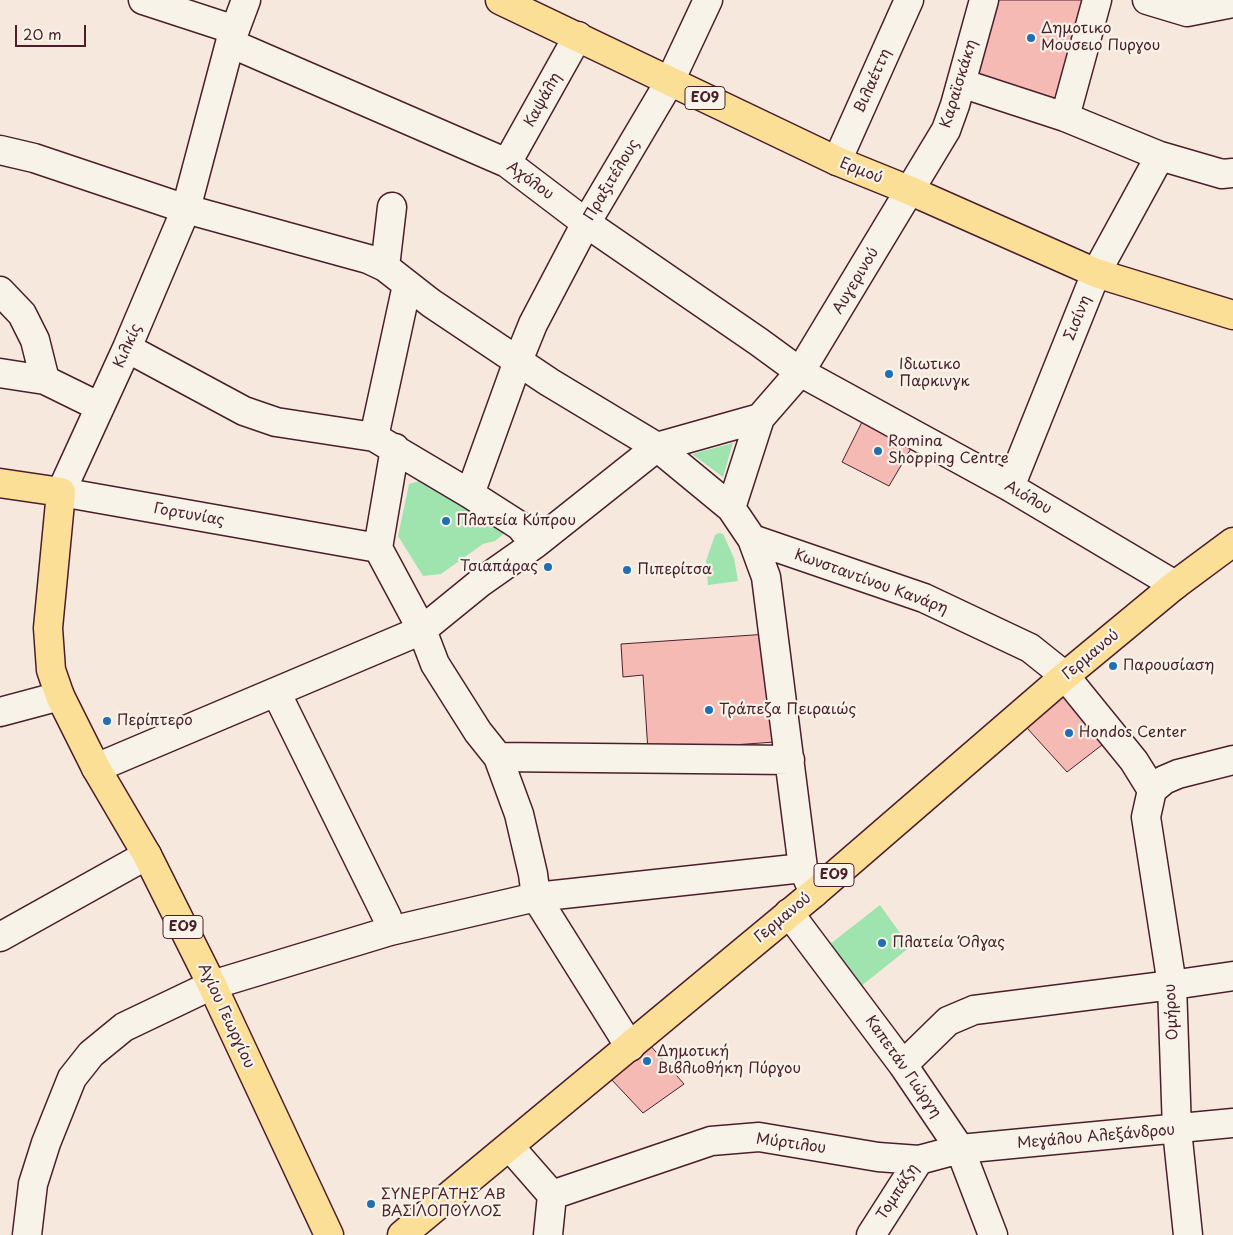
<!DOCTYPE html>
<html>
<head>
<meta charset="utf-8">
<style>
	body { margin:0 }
	#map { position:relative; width:1233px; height:1235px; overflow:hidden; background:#f7e8de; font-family:"Playpen Sans",sans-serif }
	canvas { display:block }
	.scale { position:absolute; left:15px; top:25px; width:71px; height:22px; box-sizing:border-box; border:2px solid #4a1f2b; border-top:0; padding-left:6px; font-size:15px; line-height:18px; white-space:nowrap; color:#4a1f2b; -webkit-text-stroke:4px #f7f3e8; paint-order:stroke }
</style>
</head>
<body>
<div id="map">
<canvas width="1233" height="1235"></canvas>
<div class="scale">20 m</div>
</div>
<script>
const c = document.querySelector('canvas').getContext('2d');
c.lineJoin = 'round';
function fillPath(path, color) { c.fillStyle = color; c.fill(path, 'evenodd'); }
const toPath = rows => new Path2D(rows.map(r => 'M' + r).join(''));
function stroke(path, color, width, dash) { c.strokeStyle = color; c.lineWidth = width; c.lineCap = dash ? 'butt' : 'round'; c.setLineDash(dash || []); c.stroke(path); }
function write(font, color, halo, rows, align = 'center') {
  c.font = font + ' "Playpen Sans",sans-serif'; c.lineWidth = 4.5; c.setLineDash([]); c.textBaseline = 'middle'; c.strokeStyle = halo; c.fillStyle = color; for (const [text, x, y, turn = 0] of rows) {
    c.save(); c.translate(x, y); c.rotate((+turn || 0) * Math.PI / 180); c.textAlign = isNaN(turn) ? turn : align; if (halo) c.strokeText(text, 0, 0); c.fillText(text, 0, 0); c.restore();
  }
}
fillPath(toPath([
	[733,443,723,477,692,454],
	[419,481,506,532,495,541,483,544,441,574,423,576,398,536,409,484],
	[719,533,723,534,734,558,738,581,708,585,706,561,715,535],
	[880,905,910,947,860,987,825,948]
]), '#9fe3af');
const building = toPath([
	[997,0,1085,0,1057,101,976,76,997,0],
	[866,414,916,440,889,486,842,462,866,414],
	[768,634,775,742,648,751,643,675,623,677,621,644,768,634],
	[1069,691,1111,738,1067,772,1027,728,1069,691],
	[649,1044,684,1084,643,1113,611,1079,649,1044]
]);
fillPath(building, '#f6bab5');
stroke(building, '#4a1f2b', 1);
const minor = toPath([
	[143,0,235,30],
	[246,0,230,43,186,209,127,348,61,492,378,548],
	[1147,0,1187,12,1233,3],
	[230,43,507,163,586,223,759,342,800,372,1010,487,1175,585],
	[964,84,1065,117,1160,156,1222,174,1233,173],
	[1065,117,1097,0],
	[0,150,34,158,186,209,368,259,385,267,431,303,549,382,657,447,731,508,752,539,766,577,803,868,814,893],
	[837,161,909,0],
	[507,163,578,36],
	[385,267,392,207],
	[0,291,22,314,35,340,45,380],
	[127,348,244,411,276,422,374,437,470,494,520,526,535,544],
	[0,373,45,380,100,407],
	[374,437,407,285],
	[395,448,378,548,422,630,435,664,478,732,498,757,519,814,533,874,536,897,630,1047],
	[1010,487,1096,273,1160,156],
	[470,494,518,361,533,324,586,223,670,81,708,0],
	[731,508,760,418,800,372,946,130,955,105,984,0],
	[752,539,924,598,1030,648,1065,676,1134,761,1152,790],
	[276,692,387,917,390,931],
	[0,712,60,696],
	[498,757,790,760],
	[96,768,422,630,481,582,535,544,657,447,760,418],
	[1152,790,1146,817,1172,985,1177,1130,1188,1235],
	[1152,790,1164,780,1178,774,1233,760],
	[789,913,903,1065,960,1149,993,1235],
	[0,937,147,855],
	[903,1065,948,1021,974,1010,1172,985,1233,976],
	[510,1147,552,1195,548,1235],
	[552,1195,711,1141,759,1137,878,1157,919,1160],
	[27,1235,33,1184,46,1143,72,1078,91,1054,124,1027,212,985,390,931,536,897,803,868],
	[871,1235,919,1160,960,1149,1233,1123]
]);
const major = toPath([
	[500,0,837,161,911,191,1096,273,1233,315],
	[0,483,61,492,48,628,51,670,60,696,96,768,147,855,212,985,329,1235],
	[402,1235,814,893,1065,676,1175,585,1233,542]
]);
stroke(minor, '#4a1f2b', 31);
stroke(major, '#4a1f2b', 31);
stroke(minor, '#f7f3e8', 28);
stroke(major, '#fbdf96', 28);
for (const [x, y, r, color] of [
	[1031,38,5,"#1f6fb2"],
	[889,374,5,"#1f6fb2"],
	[878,451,5,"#1f6fb2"],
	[446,521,5,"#1f6fb2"],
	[548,567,5,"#1f6fb2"],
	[627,570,5,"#1f6fb2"],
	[1113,666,5,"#1f6fb2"],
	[709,710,5,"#1f6fb2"],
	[107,721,5,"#1f6fb2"],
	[1069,733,5,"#1f6fb2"],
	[882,943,5,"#1f6fb2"],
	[647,1061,5,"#1f6fb2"],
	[371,1204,5,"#1f6fb2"]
]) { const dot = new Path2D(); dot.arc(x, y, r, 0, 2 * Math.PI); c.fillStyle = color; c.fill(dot); stroke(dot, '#f7f3e8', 2); }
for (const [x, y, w] of [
	[705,98,40],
	[834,875,40],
	[183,927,40]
]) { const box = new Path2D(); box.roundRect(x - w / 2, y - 11.5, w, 23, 4); c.fillStyle = '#f7f3e8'; c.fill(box); stroke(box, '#4a1f2b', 1); }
write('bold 14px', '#4a1f2b', null, [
	["ΕΟ9",705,98],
	["ΕΟ9",834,875],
	["ΕΟ9",183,927]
]);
write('15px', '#4a1f2b', '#f7f3e8', [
	["Δημοτικο",1041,29],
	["Μουσειο Πυργου",1041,46],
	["Ιδιωτικο",899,365],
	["Παρκινγκ",899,382],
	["Romina",888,442],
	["Shopping Centre",888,459],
	["Πλατεία Κύπρου",456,521],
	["Τσιαπάρας",538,567,"right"],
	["Πιπερίτσα",637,570],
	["Παρουσίαση",1123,666],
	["Τράπεζα Πειραιώς",719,710],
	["Περίπτερο",117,721],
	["Hondos Center",1079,733],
	["Πλατεία Όλγας",892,943],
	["Δημοτική",657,1052],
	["Βιβλιοθήκη Πύργου",657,1069],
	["ΣΥΝΕΡΓΑΤΗΣ ΑΒ",381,1195],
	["ΒΑΣΙΛΟΠΟΥΛΟΣ",381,1212]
], 'left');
write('15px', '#4a1f2b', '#f7f3e8', [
	["Βιλαέττη",873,81,-66],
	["Καραϊσκάκη",959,84,-73],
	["Καψάλη",543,100,-61],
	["Ερμού",861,171,22],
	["Πραξιτέλους",612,180,-59],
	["Αχόλου",530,181,36],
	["Αυγερινού",856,281,-59],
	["Σισίνη",1078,318,-68],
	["Κιλκίς",128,346,-66],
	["Αιόλου",1028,498,30],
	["Γορτυνίας",189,515,10],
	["Κωνσταντίνου Κανάρη",871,582,20],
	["Γερμανού",1091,655,-40],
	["Γερμανού",783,918,-40],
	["Ομήρου",1172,1012,-93],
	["Αγίου Γεωργίου",226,1016,65],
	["Καπετάν Γιώργη",903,1067,55],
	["Μεγάλου Αλεξάνδρου",1096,1137,-5],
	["Μύρτιλου",791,1144,8],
	["Τομπάζη",898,1192,-57]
]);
</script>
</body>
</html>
